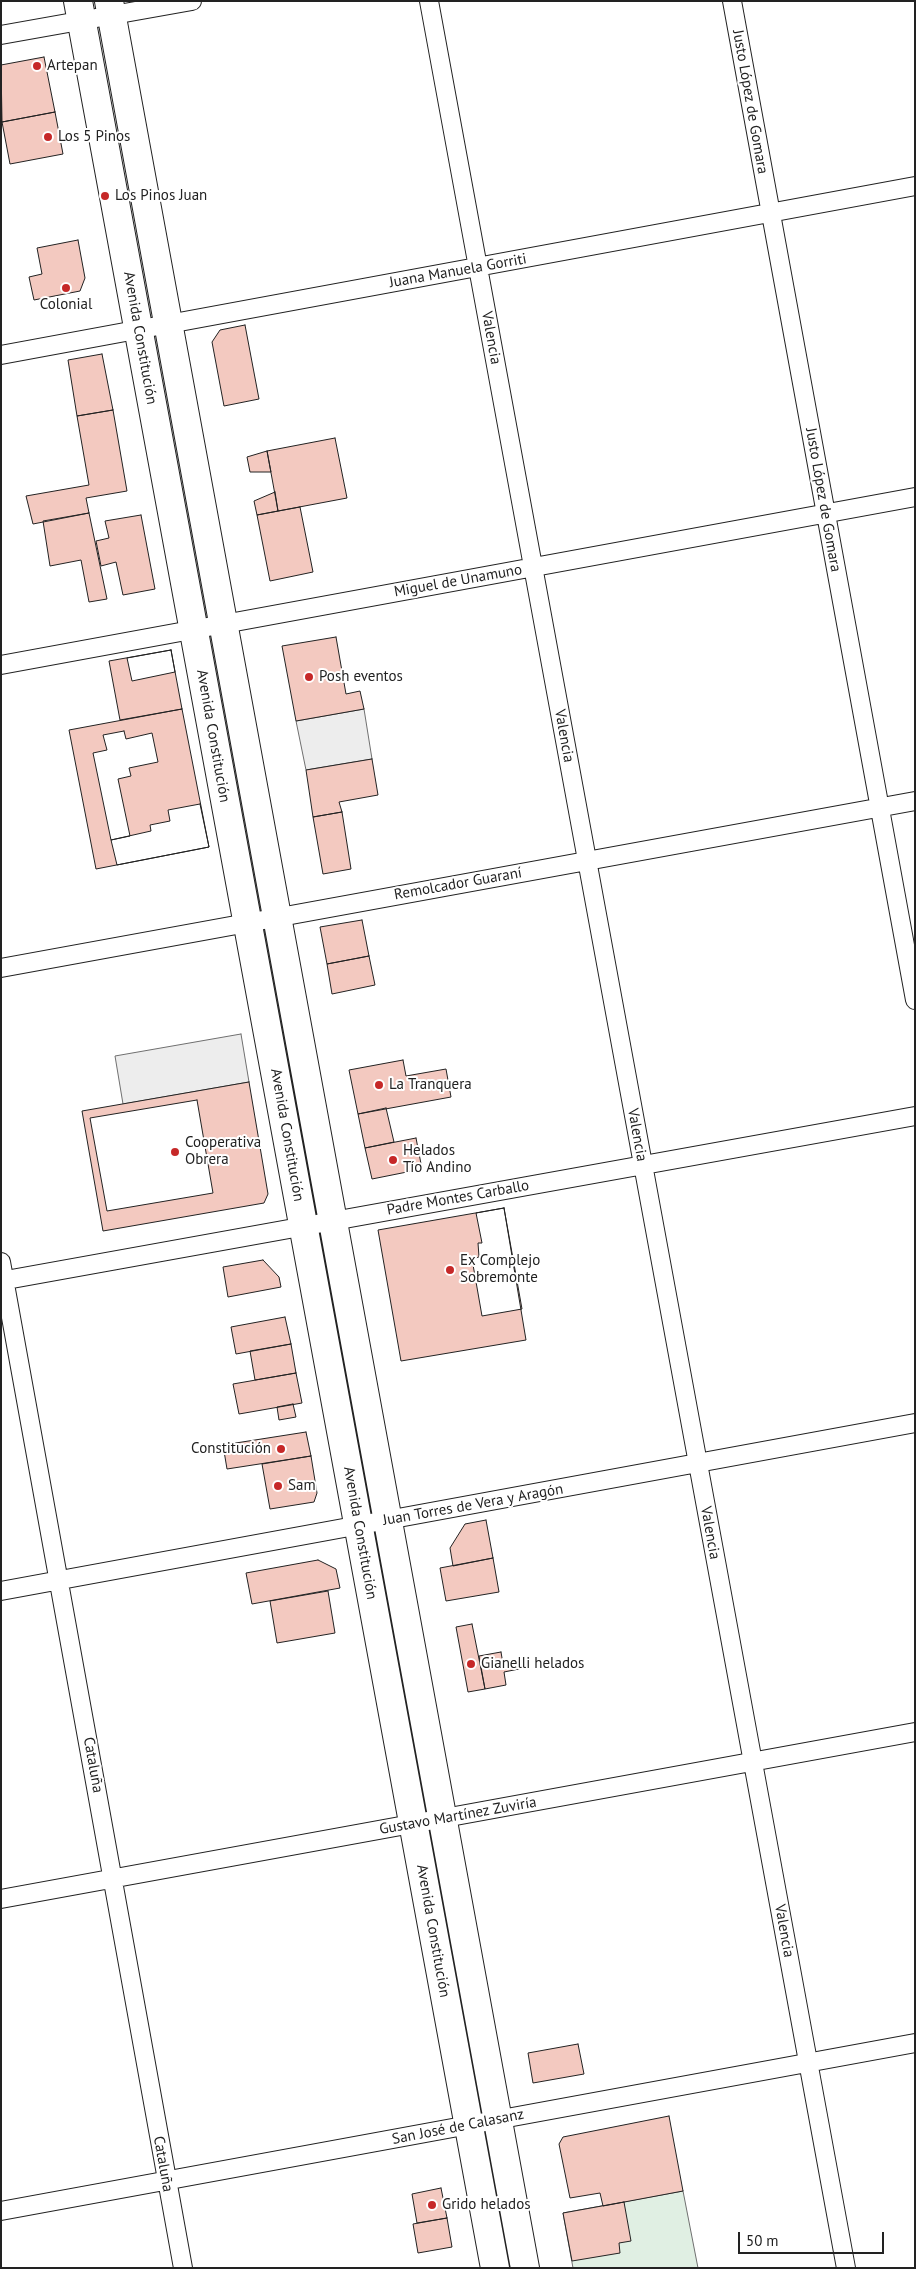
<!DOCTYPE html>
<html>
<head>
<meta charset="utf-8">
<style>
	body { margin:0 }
	#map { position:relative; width:916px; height:2269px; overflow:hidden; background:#fff; font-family:"PT Sans",sans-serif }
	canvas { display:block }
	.frame { position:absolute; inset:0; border:2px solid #222; pointer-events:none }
	.scale { position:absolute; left:738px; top:2232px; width:146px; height:22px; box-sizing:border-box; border:2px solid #222; border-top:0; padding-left:6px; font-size:15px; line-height:18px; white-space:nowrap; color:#222; -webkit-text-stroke:4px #fff; paint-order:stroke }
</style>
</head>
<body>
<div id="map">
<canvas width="916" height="2269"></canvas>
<div class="frame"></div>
<div class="scale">50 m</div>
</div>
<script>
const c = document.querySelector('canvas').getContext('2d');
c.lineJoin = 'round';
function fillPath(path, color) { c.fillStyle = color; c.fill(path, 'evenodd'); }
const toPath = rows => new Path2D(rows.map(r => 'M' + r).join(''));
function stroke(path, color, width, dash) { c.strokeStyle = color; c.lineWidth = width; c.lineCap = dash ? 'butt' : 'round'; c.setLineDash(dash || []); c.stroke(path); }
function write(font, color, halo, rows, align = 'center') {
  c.font = font + ' "PT Sans",sans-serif'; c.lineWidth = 4; c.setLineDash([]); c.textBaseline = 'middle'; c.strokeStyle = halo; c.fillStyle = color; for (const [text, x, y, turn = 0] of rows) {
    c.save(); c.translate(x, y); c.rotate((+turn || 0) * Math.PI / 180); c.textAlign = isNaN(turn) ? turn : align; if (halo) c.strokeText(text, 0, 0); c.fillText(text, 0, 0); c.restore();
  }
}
const green = toPath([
	[683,2191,698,2268,573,2268,563,2213,683,2191]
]);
fillPath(green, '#e0efe3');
stroke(green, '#6f6f6f', 1);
const parking = toPath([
	[364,709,372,759,306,770,296,721,364,709],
	[241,1034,249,1082,123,1104,115,1056,241,1034]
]);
fillPath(parking, '#ededed');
stroke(parking, '#6f6f6f', 1);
const building = toPath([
	[44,57,55,112,2,122,1,65,44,57],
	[55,112,63,154,10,164,2,122,55,112],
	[78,240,85,278,80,291,34,300,29,277,42,274,37,248,78,240],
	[245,325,259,399,224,406,212,342,220,330,245,325],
	[102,354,113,410,77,416,68,360,102,354],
	[113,410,127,491,86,498,89,513,33,524,26,496,89,485,77,416,113,410],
	[335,438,347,498,278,511,267,451,335,438],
	[267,451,271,472,250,472,247,457,267,451],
	[275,492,278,511,257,515,254,501,275,492],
	[300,507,313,572,270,581,257,515,300,507],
	[89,513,107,599,89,602,81,560,50,566,43,521,89,513],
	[141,515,155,589,123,595,116,562,101,566,96,541,109,538,105,521,141,515],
	[336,637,346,694,360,691,364,709,296,721,282,646,336,637],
	[171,650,175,672,132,681,127,658,171,650],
	[171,650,182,709,120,720,109,661,171,650],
	[182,709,209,847,96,869,69,730,182,709],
	[124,731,126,739,152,733,158,762,129,768,131,776,118,779,130,836,111,840,93,753,107,750,103,735,124,731],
	[372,759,378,795,339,802,342,812,313,817,306,770,372,759],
	[200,804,209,847,117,865,111,840,151,831,150,825,170,821,168,810,200,804],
	[342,812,351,869,323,874,313,817,342,812],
	[362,920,369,956,327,964,320,927,362,920],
	[369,956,375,985,332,994,327,964,369,956],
	[403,1060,406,1076,446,1069,451,1097,358,1114,349,1070,403,1060],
	[249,1082,268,1194,264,1203,103,1231,82,1111,249,1082],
	[197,1100,213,1193,107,1211,90,1118,197,1100],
	[386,1108,394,1142,365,1148,358,1114,386,1108],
	[416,1138,422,1169,372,1179,365,1148,416,1138],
	[504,1208,526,1340,401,1361,378,1230,504,1208],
	[504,1208,522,1309,482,1316,472,1259,479,1257,478,1243,482,1243,476,1213,504,1208],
	[263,1260,279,1277,281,1287,228,1297,223,1267,263,1260],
	[285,1317,291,1344,236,1354,231,1327,285,1317],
	[291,1344,296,1373,255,1380,250,1351,291,1344],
	[296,1373,302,1403,239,1414,233,1384,296,1373],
	[293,1404,296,1417,279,1420,277,1407,293,1404],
	[306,1432,311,1456,227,1469,223,1445,306,1432],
	[311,1456,317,1493,314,1502,270,1509,262,1464,311,1456],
	[486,1520,493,1558,453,1566,450,1548,465,1524,486,1520],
	[493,1558,499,1592,446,1601,440,1568,493,1558],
	[318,1560,336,1569,340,1588,252,1604,246,1573,318,1560],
	[328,1591,335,1633,277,1643,270,1601,328,1591],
	[472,1624,485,1689,468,1692,456,1627,472,1624],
	[501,1652,503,1664,518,1662,519,1669,504,1672,506,1685,485,1689,479,1656,501,1652],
	[578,2044,584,2074,533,2083,528,2053,578,2044],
	[669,2116,683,2191,603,2206,600,2193,570,2198,559,2144,563,2137,669,2116],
	[441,2188,447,2218,417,2223,412,2194,441,2188],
	[624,2202,631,2241,619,2243,620,2253,572,2261,563,2213,624,2202],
	[447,2218,452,2247,418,2253,413,2224,447,2218]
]);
fillPath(building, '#f3c9c0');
stroke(building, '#222', 1);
const street = toPath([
	[429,1,846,2268],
	[732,1,915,1000],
	[1,35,192,1],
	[1,355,915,186],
	[1,665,915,497],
	[1,968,915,801],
	[1,1262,183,2268],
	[1,1281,915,1116],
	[1,1591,915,1423],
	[1,1899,915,1732],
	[1,2211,915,2043]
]);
const primary = toPath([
	[78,1,495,2268],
	[109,1,525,2268]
]);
stroke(street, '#222', 20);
stroke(primary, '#222', 30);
stroke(street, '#fff', 18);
stroke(primary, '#fff', 28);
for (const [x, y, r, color] of [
	[37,66,5,"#c62828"],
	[48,137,5,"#c62828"],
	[105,196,5,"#c62828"],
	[66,288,5,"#c62828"],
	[309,677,5,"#c62828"],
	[379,1085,5,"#c62828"],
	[175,1152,5,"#c62828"],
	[393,1160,5,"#c62828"],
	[450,1270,5,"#c62828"],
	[281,1449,5,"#c62828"],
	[278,1486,5,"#c62828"],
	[471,1664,5,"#c62828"],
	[432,2205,5,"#c62828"]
]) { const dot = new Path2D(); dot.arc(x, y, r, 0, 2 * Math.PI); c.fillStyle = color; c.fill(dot); stroke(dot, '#fff', 2); }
write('15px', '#222', '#fff', [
	["Artepan",47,66],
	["Los 5 Pinos",58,137],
	["Los Pinos Juan",115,196],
	["Colonial",66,305,"center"],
	["Posh eventos",319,677],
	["La Tranquera",389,1085],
	["Cooperativa",185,1143],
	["Obrera",185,1160],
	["Helados",403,1151],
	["Tío Andino",403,1168],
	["Ex Complejo",460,1261],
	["Sobremonte",460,1278],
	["Constitución",271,1449,"right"],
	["Sam",288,1486],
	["Gianelli helados",481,1664],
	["Grido helados",442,2205]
], 'left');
write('15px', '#222', '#fff', [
	["Justo López de Gomara",750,102,80],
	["Juana Manuela Gorriti",458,271,-10],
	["Avenida Constitución",140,338,80],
	["Valencia",491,338,80],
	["Justo López de Gomara",823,500,80],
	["Miguel de Unamuno",458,581,-10],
	["Avenida Constitución",213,736,80],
	["Valencia",564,736,80],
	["Remolcador Guaraní",458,884,-10],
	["Avenida Constitución",287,1135,80],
	["Valencia",637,1135,80],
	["Padre Montes Carballo",458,1198,-10],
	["Juan Torres de Vera y Aragón",473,1505,-10],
	["Avenida Constitución",360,1533,80],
	["Valencia",710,1533,80],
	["Cataluña",93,1765,80],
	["Gustavo Martínez Zuviría",458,1816,-10],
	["Avenida Constitución",433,1931,80],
	["Valencia",784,1931,80],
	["San José de Calasanz",458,2127,-11],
	["Cataluña",163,2164,80]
]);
</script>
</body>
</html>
